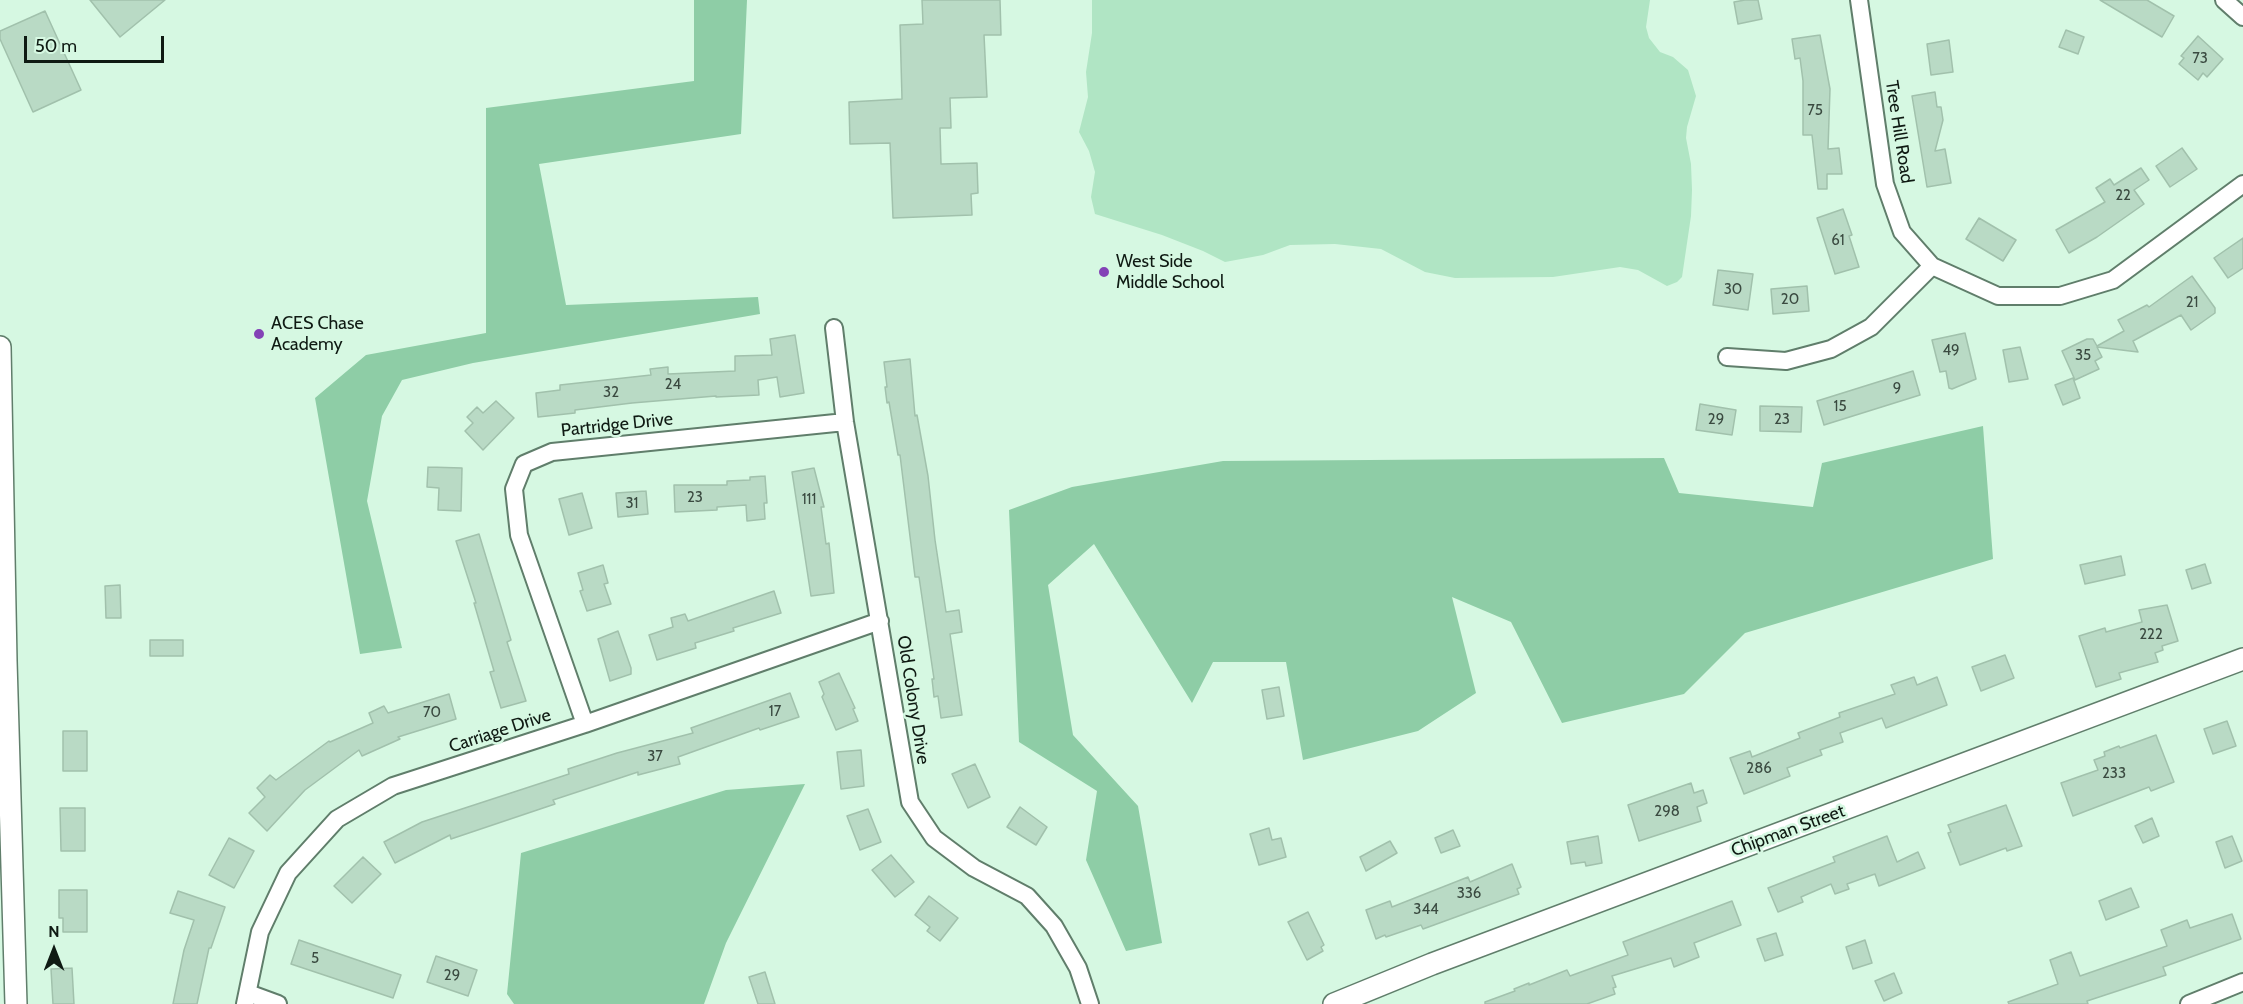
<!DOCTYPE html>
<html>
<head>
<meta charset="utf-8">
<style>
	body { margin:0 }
	#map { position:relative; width:2243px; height:1004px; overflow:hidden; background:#d6f8e2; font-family:Cabin,sans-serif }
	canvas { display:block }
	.north { position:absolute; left:24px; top:920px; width:60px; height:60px; -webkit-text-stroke:4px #d6f8e2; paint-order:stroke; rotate:0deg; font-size:16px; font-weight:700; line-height:24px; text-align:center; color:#0f1a13 }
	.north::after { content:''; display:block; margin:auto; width:21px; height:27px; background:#0f1a13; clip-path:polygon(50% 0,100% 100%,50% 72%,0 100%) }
	.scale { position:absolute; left:24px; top:36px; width:140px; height:27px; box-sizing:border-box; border:3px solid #0f1a13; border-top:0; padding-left:8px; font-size:18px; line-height:21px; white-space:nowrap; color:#0f1a13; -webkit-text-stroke:4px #d6f8e2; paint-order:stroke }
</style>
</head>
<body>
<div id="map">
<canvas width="2243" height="1004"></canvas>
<div class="north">N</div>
<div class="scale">50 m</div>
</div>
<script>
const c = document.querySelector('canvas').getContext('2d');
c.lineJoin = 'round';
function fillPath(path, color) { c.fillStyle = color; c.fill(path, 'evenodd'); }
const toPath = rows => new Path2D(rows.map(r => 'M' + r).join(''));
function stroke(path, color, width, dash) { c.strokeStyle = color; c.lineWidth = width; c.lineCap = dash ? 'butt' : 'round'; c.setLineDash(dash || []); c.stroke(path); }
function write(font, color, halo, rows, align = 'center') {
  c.font = font + ' Cabin,sans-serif'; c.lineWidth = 5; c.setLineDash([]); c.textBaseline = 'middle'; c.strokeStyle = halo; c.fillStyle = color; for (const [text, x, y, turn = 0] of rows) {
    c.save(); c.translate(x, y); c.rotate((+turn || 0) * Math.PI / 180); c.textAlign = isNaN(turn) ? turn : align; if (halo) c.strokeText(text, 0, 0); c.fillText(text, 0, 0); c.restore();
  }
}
fillPath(toPath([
	[1092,0,1650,0,1646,27,1649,38,1660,52,1673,57,1688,70,1696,96,1687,127,1686,138,1691,164,1692,190,1691,216,1682,277,1677,282,1667,286,1638,270,1620,267,1553,277,1455,278,1425,272,1381,249,1335,244,1290,245,1263,255,1225,262,1203,251,1162,235,1095,214,1091,197,1095,172,1089,151,1079,132,1088,97,1086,72,1092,33]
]), '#b0e5c4');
fillPath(toPath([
	[694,0,747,0,741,134,539,164,566,305,758,297,760,314,473,363,402,380,382,416,367,501,402,648,360,654,315,398,366,355,486,333,486,108,694,81],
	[1983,426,1993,559,1745,633,1684,694,1562,723,1511,622,1452,597,1476,693,1418,731,1303,760,1286,662,1213,662,1192,703,1094,544,1048,585,1073,735,1138,806,1162,943,1126,951,1086,860,1097,791,1019,742,1009,510,1072,487,1223,461,1664,458,1679,493,1813,507,1822,463],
	[805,784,726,943,704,1004,514,1004,507,994,521,853,726,790]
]), '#8ecda6');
const building = toPath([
	[90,0,165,0,120,37,90,0],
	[922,0,1000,0,1001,35,984,35,987,97,950,98,951,128,940,128,941,164,977,163,978,193,971,194,972,215,893,218,890,143,850,144,849,102,902,99,900,25,923,24,922,0],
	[1745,0,1758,0,1762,19,1738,24,1734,2,1745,0],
	[2100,0,2147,0,2174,16,2162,37,2100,0],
	[45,11,81,90,33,112,0,39,0,31,45,11],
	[2066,30,2084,37,2078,54,2059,47,2066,30],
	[1820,35,1830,89,1828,149,1839,148,1842,174,1827,174,1827,189,1818,189,1812,135,1803,135,1803,81,1800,58,1795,59,1792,39,1820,35],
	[2198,36,2223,59,2207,77,2203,73,2198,80,2179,64,2184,58,2181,56,2198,36],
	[1949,40,1953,72,1931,75,1927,44,1949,40],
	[1935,92,1937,107,1941,107,1943,120,1935,151,1945,149,1951,183,1927,187,1912,96,1935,92],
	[2182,148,2197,169,2170,187,2156,166,2182,148],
	[2141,168,2149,180,2134,190,2144,204,2097,237,2069,253,2056,230,2105,202,2096,188,2110,179,2114,185,2141,168],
	[1843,209,1852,235,1849,236,1859,267,1835,274,1817,218,1843,209],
	[1979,218,2016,240,2003,261,1966,239,1979,218],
	[2243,238,2243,268,2228,278,2214,258,2243,238],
	[1718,270,1753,274,1748,310,1713,305,1718,270],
	[2192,276,2215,308,2215,313,2191,330,2181,315,2133,341,2138,352,2097,347,2102,357,2095,361,2099,369,2075,380,2062,351,2087,339,2093,339,2097,346,2124,331,2118,320,2147,305,2149,307,2192,276],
	[1807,286,1809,311,1773,314,1771,289,1807,286],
	[1965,333,1976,379,1952,389,1949,388,1946,371,1940,372,1932,340,1965,333],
	[795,335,804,393,780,397,777,377,758,380,759,395,716,397,716,396,632,403,575,410,575,413,538,417,536,393,560,390,560,385,651,375,650,369,668,367,668,374,735,371,735,356,772,355,770,339,795,335],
	[2020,347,2028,379,2009,382,2003,350,2020,347],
	[910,359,915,416,917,415,928,476,935,540,946,612,959,610,962,632,950,634,962,715,941,718,938,696,934,697,932,679,934,679,919,577,915,577,900,455,898,455,889,402,887,403,885,387,887,387,884,362,910,359],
	[1913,371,1920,395,1824,425,1817,401,1913,371],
	[2073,378,2080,398,2063,405,2055,385,2073,378],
	[496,401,514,418,483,450,465,431,473,423,467,417,477,407,483,413,496,401],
	[1700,404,1736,410,1732,435,1696,430,1700,404],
	[1760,406,1802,407,1801,432,1760,431,1760,406],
	[428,467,462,468,461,511,438,510,439,488,427,487,428,467],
	[814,468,824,507,821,507,826,544,829,543,834,593,811,596,792,472,814,468],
	[765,476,767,503,764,503,765,519,747,521,746,505,717,507,717,510,675,512,674,485,727,485,727,481,750,480,750,477,765,476],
	[646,491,648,514,618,517,616,493,646,491],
	[582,493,592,528,569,535,559,499,582,493],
	[479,534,511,640,507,642,526,701,501,708,490,672,494,671,474,603,476,603,456,541,479,534],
	[2121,556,2125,575,2085,584,2080,565,2121,556],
	[2205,564,2211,583,2192,589,2186,570,2205,564],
	[603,565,608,583,604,584,611,604,587,611,580,591,583,590,578,573,603,565],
	[120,585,121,618,106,618,105,586,120,585],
	[774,591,781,613,733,628,734,631,695,643,696,648,657,660,649,635,673,627,671,618,685,614,688,621,774,591],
	[2167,605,2178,641,2162,646,2163,650,2155,653,2158,662,2119,673,2121,679,2096,687,2079,636,2105,628,2106,632,2142,622,2139,610,2167,605],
	[618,631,631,668,631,674,610,681,598,639,618,631],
	[150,640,183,640,183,656,150,656,150,640],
	[2005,655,2014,678,1981,691,1972,667,2005,655],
	[839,673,855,708,853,709,858,721,836,730,822,697,824,694,819,682,839,673],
	[1914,677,1917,685,1937,677,1947,705,1886,728,1882,718,1840,733,1843,742,1820,750,1822,755,1787,768,1790,776,1744,794,1730,758,1750,751,1752,757,1800,738,1798,733,1840,717,1839,713,1895,694,1891,685,1914,677],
	[1279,687,1284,716,1267,719,1262,690,1279,687],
	[790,693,799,717,760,730,759,728,678,757,680,764,638,775,638,772,553,800,555,804,451,839,450,835,395,863,384,842,422,822,569,774,568,769,617,753,693,733,691,728,790,693],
	[449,694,456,719,398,737,400,739,362,756,359,750,305,790,267,831,249,813,265,797,257,788,270,775,276,780,329,741,330,742,373,723,369,713,384,706,388,713,449,694],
	[2227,721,2236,746,2213,754,2204,729,2227,721],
	[63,731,87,731,87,771,63,771,63,731],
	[2156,735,2174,782,2151,791,2149,787,2073,816,2061,783,2098,770,2094,760,2105,756,2104,752,2119,746,2120,748,2156,735],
	[861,750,864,786,841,789,837,752,861,750],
	[975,764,990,797,968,808,952,774,975,764],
	[1691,783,1694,793,1703,790,1707,803,1697,807,1701,821,1639,841,1628,805,1691,783],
	[2006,805,2022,846,2007,851,2006,848,1960,865,1948,833,1951,832,1948,825,2006,805],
	[1020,807,1047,827,1036,845,1007,827,1020,807],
	[60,808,85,808,85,851,61,851,60,808],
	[868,809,881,842,860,850,847,816,868,809],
	[2152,818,2159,836,2143,843,2135,826,2152,818],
	[1269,828,1272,840,1281,838,1286,857,1259,865,1250,834,1269,828],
	[1453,830,1460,846,1441,853,1435,838,1453,830],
	[1598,836,1602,863,1586,866,1585,862,1571,864,1567,842,1598,836],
	[1887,836,1897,862,1918,852,1925,868,1879,886,1875,874,1847,884,1849,889,1835,894,1831,884,1801,897,1803,902,1778,912,1768,888,1835,862,1833,857,1887,836],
	[2232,836,2242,861,2225,868,2216,842,2232,836],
	[229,838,254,851,234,888,209,875,229,838],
	[1390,841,1397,853,1366,871,1360,857,1390,841],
	[891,855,914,882,895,897,872,870,891,855],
	[363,857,381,874,352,903,334,886,363,857],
	[1512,864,1521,887,1517,889,1519,894,1423,929,1421,925,1386,937,1385,935,1376,939,1366,910,1390,901,1392,907,1468,877,1470,882,1512,864],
	[2131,888,2139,907,2106,920,2099,901,2131,888],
	[59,890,87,890,87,932,63,932,63,918,59,918,59,890],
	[178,891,225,907,211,948,209,948,197,1004,173,1004,184,950,194,920,170,913,178,891],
	[929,896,958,918,940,941,927,931,930,927,915,915,929,896],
	[1732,901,1741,925,1694,943,1699,957,1674,967,1671,958,1612,976,1616,987,1613,988,1615,994,1587,1004,1485,1004,1485,1002,1515,991,1514,989,1529,983,1529,985,1567,970,1570,976,1628,955,1623,942,1732,901],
	[1308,912,1324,945,1321,947,1323,951,1307,960,1288,922,1308,912],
	[2232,914,2241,939,2163,967,2166,975,2087,1001,2088,1004,2009,1004,2008,1002,2058,984,2050,960,2071,952,2080,976,2167,946,2161,930,2187,920,2190,928,2232,914],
	[1776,933,1783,955,1765,961,1757,939,1776,933],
	[299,940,401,975,393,998,291,964,299,940],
	[1865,940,1872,963,1853,969,1846,947,1865,940],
	[436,956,477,970,468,996,427,982,436,956],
	[72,968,74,1004,53,1004,51,969,72,968],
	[765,972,775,1004,758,1004,749,977,765,972],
	[1894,973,1902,993,1884,1001,1875,981,1894,973]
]);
fillPath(building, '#b9dac5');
stroke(building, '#a1c1ac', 1.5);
const minor = toPath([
	[1859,0,1885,184,1902,232,1932,266,1998,296,2060,296,2113,280,2243,184],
	[2224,0,2243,17],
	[834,328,845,422,910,802,934,838,974,868,1027,896,1054,926,1078,968,1090,1004],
	[1727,357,1786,361,1831,349,1871,327,1932,266],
	[585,724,519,535,514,489,524,464,552,452,845,422],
	[248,993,278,1004],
	[245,1004,260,932,288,873,337,819,393,786,585,724,880,621],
	[2189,1004,2243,982]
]);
const tertiary = toPath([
	[0,347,6,661,16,1004],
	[1334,1004,1432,964,2243,659]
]);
stroke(minor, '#607e6b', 20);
stroke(tertiary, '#607e6b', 24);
stroke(minor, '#fff', 16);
stroke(tertiary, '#fff', 21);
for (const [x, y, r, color] of [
	[1104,272,6,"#8342b6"],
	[259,334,6,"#8342b6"]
]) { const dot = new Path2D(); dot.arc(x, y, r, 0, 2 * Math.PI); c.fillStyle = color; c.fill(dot); stroke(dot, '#d6f8e2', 2); }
write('15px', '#3a4a40', null, [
	["73",2200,59],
	["75",1815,111],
	["22",2123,196],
	["61",1838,241],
	["30",1733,290],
	["20",1790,300],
	["21",2192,303],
	["49",1951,351],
	["35",2083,356],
	["24",673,385],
	["9",1897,389],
	["32",611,393],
	["15",1840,407],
	["29",1716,420],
	["23",1782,420],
	["23",695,498],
	["111",809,500],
	["31",632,504],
	["222",2151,635],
	["17",775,712],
	["70",432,713],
	["37",655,757],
	["286",1759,769],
	["233",2114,774],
	["298",1667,812],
	["336",1469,894],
	["344",1426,910],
	["5",315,959],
	["29",452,976]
]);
write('18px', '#0f1a13', '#d6f8e2', [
	["Tree Hill Road",1899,132,81],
	["Partridge Drive",617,425,-6],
	["Old Colony Drive",913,700,81],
	["Carriage Drive",500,731,-18],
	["Chipman Street",1788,831,-20]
]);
write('18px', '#0f1a13', '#d6f8e2', [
	["West Side",1116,262],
	["Middle School",1116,283],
	["ACES Chase",271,324],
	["Academy",271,345]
], 'left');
</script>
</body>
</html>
